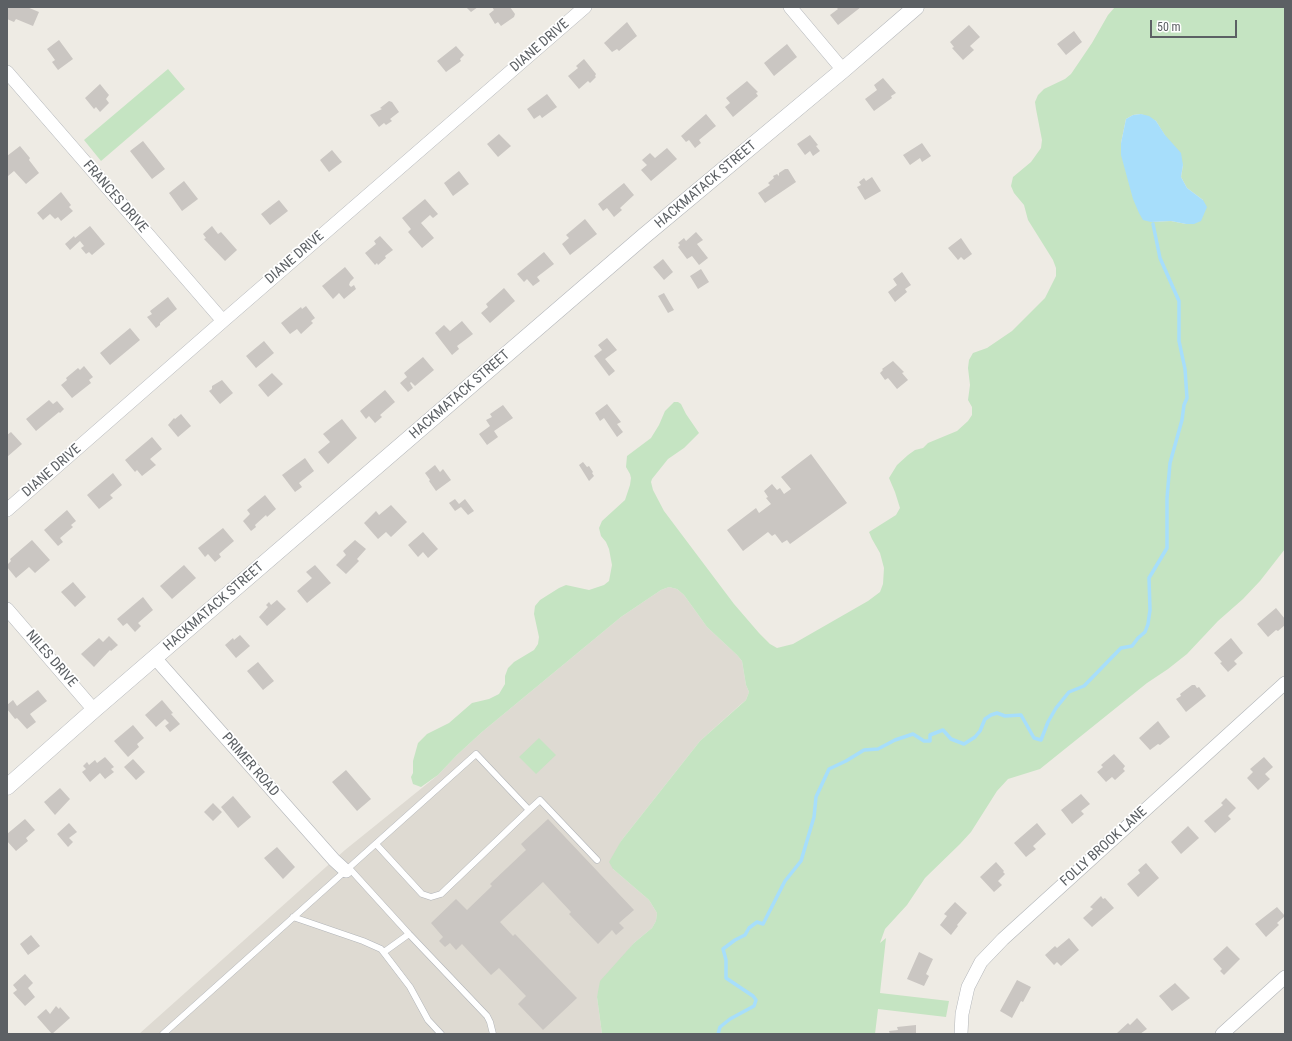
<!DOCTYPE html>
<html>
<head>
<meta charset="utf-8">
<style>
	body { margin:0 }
	#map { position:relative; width:1292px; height:1041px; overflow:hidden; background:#eeebe4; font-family:"Roboto Condensed",sans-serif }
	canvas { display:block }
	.frame { position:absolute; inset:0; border:8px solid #5c6064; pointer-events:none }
	.scale { position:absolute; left:1150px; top:20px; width:87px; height:18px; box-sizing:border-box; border:2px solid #5c6064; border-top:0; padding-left:5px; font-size:12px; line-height:14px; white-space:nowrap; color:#5c6064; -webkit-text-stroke:3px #fff; paint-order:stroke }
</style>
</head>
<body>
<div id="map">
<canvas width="1292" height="1041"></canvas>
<div class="frame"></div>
<div class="scale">50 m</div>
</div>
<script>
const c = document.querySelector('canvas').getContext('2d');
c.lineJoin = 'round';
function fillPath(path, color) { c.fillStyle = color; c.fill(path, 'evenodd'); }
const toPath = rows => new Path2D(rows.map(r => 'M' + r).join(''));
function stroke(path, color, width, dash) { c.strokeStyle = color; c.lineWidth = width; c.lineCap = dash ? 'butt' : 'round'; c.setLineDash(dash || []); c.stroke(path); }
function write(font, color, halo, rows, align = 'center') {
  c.font = font + ' "Roboto Condensed",sans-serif'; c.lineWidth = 3.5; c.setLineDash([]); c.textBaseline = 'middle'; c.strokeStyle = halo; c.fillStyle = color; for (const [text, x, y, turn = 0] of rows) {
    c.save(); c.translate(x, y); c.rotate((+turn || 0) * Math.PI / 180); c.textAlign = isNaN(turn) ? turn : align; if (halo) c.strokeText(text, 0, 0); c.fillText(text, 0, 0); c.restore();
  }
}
fillPath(toPath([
	[669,587,677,589,684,595,707,627,737,655,742,661,746,685,749,692,746,700,740,705,700,741,621,841,613,869,649,900,657,913,656,921,652,928,634,943,597,997,602,1034,139,1034,345,850,438,775,457,755,482,732,621,617,661,590]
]), '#dedad2');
fillPath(toPath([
	[1115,7,1285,7,1285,549,1260,581,1243,599,1218,621,1187,654,1168,669,1147,683,1040,769,1008,779,997,791,971,832,960,844,925,878,907,905,885,929,880,943,886,938,880,993,949,1001,946,1017,878,1009,875,1034,602,1034,597,997,600,981,634,943,652,928,656,921,657,913,649,900,613,869,609,862,621,841,700,741,746,700,749,692,746,685,742,661,737,655,707,627,684,595,677,589,669,587,661,590,621,617,482,732,457,755,438,775,421,787,413,784,411,777,413,773,413,761,418,743,427,734,449,723,472,703,489,699,499,694,505,684,505,676,508,668,514,662,534,650,538,644,539,637,534,614,535,606,540,600,559,588,566,585,589,590,604,585,609,581,612,565,609,549,606,542,601,536,599,528,602,521,625,500,630,485,631,478,630,474,626,467,627,456,651,438,659,425,665,411,674,402,678,402,681,404,686,414,699,433,684,448,668,459,652,479,651,482,653,490,664,511,734,604,759,633,770,644,777,648,793,644,868,601,880,592,883,584,884,568,880,553,872,539,869,532,896,515,900,508,895,492,889,478,897,465,908,455,915,450,923,448,928,443,957,431,968,421,972,415,972,407,968,400,970,385,968,368,969,360,973,353,987,348,1012,331,1045,298,1056,276,1056,268,1053,260,1028,220,1024,205,1014,193,1011,186,1013,177,1031,162,1041,148,1042,140,1036,109,1035,102,1038,95,1044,89,1065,79,1071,74,1092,43,1108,15],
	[1141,114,1156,121,1183,165,1181,177,1187,188,1203,200,1186,224,1171,221,1151,222,1121,143,1126,119,1133,115],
	[168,69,185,89,101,161,84,140],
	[539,738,556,755,536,774,519,757]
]), '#c5e4c2');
fillPath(toPath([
	[1141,114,1149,116,1156,121,1165,135,1181,153,1183,165,1181,177,1187,188,1203,200,1207,207,1201,221,1194,224,1186,224,1171,221,1151,222,1143,220,1139,213,1133,199,1121,155,1121,143,1126,119,1133,115]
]), '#a7defb');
stroke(toPath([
	[718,1034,720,1027,730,1019,754,1006,756,1000,753,996,726,978,726,960,723,949,735,940,745,935,749,928,757,922,763,924,785,881,801,861,814,817,816,797,829,769,846,761,864,750,878,749,895,740,913,734,924,741,930,741,930,735,943,730,951,739,964,744,975,737,980,731,985,719,991,715,997,713,1005,716,1021,715,1034,738,1041,740,1048,722,1056,708,1069,692,1084,686,1121,648,1132,646,1138,638,1145,632,1148,624,1150,610,1149,578,1167,548,1167,498,1170,463,1182,420,1184,405,1187,398,1185,369,1179,341,1179,301,1160,258,1153,224]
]), '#a7defb', 3.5);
fillPath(toPath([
	[7,7,27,7,39,12,33,26,16,19,14,22,7,19],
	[466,7,478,7,471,12],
	[492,7,510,7,515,14,514,17,501,26,498,22,495,24,489,14,494,10],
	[836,7,861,7,838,25,830,15,838,9],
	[627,22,637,36,619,51,617,49,612,52,604,43],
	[969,25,980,37,970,46,974,50,963,60,952,48,954,47,950,42],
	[1074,31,1082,42,1066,55,1057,44],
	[59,40,73,59,58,70,52,62,55,60,47,49],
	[787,44,797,57,774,76,764,63],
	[456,46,464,55,460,59,461,61,446,72,437,61],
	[584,59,596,74,595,76,596,77,590,83,588,81,579,89,568,76,578,68,576,66],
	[883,78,896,93,891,96,892,98,874,111,865,99,877,90,874,85],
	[747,81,758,92,756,93,758,96,733,117,725,107,730,103,726,98],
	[100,84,109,95,106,99,109,103,100,112,96,107,94,109,85,98],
	[547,94,557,107,542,118,540,115,534,119,527,109],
	[389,101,392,102,399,112,390,119,392,121,386,125,384,123,379,127,370,115,382,109,380,108],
	[706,114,716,126,699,140,701,143,695,148,689,140,686,142,681,136],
	[499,134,511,146,498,157,487,144],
	[810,135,818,145,816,146,820,151,813,156,810,151,805,155,797,144],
	[143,141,165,169,152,179,130,151],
	[922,143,931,156,922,162,920,158,910,165,903,155],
	[20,146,30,158,29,160,39,173,26,184,14,171,8,176,7,174,7,156],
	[667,148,677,159,651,181,641,170,647,165,642,160,650,153,655,158],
	[332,150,342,162,329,172,320,160],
	[785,169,788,169,796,182,765,203,758,193,770,185,768,183,774,178,773,176,777,174,779,176,779,173],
	[459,171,469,184,453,196,444,183],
	[872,177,881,191,865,200,857,187,861,185,859,182,864,178,866,181],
	[184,181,198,199,182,211,169,193],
	[624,183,634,195,620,208,622,210,614,217,607,208,603,211,598,204],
	[61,192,71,205,69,207,73,211,61,221,58,217,55,219,50,214,43,220,37,213],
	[425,199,438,214,433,218,430,215,421,223,434,238,422,248,408,232,411,229,402,218],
	[279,200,288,211,270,225,261,214],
	[585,219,597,234,570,255,562,244,569,238,566,235],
	[90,226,105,244,92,255,89,252,86,254,81,248,84,246,80,241,70,250,65,244,74,236,75,238],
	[212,226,218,234,221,232,237,250,225,261,204,239,206,238,203,234],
	[696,232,703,240,697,244,708,258,699,265,692,256,687,259,678,247,680,245,678,243,684,238,686,241],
	[380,236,393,250,385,256,386,258,378,265,377,263,375,265,365,253,376,244,374,241],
	[961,238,972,254,964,260,961,257,958,260,948,248],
	[544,252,554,264,537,277,540,281,533,286,527,279,524,282,517,274],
	[663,259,673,272,664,280,653,267],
	[345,267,354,278,350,282,349,285,351,287,354,285,356,289,344,299,339,293,333,299,322,286],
	[701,269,709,282,698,289,690,276],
	[902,272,911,285,905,289,907,292,895,302,888,292,897,285,893,279],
	[504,288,515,301,490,323,481,313,488,307,486,304],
	[664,293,674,310,668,313,658,296],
	[168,297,177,309,160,323,160,325,156,328,147,317,152,314,150,311],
	[306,306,315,318,311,321,313,323,301,334,297,329,290,334,281,323,301,307,302,309],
	[462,321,473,334,457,346,459,349,452,355,435,333,444,325,450,331],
	[130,328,140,340,110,365,100,353],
	[607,338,617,350,605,359,615,371,609,376,594,356,602,350,598,345],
	[264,341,274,353,256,368,246,356],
	[423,357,434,370,415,386,411,382,410,383,413,388,408,392,400,383,407,377,404,373],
	[893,361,904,372,902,373,908,380,897,389,888,378,885,380,880,373,883,370,882,369],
	[84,366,93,377,89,380,91,383,72,398,61,385,67,380,66,378,78,368,80,370],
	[272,373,283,384,268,397,258,385],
	[222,380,233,393,220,404,209,391,212,389,212,386],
	[385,390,395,402,380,415,382,417,375,423,369,416,366,419,360,411],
	[49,400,53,404,57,401,64,409,60,413,59,412,36,431,26,419],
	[607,404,621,422,617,424,623,432,617,437,604,418,600,421,595,413],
	[503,405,513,418,494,431,498,437,487,445,479,434,490,426,486,420,492,417,490,414],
	[181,414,191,426,178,437,168,425,174,418,175,419],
	[342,419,357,438,328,464,318,452,330,442,323,434],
	[11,432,22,444,7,457,7,435],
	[152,437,162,449,150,459,156,465,142,476,137,470,135,472,125,460],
	[811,454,847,503,790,544,787,540,782,543,775,534,772,536,768,532,743,551,727,530,756,508,759,513,771,504,766,498,768,497,764,491,772,484,777,490,780,488,784,494,791,489,781,477],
	[305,458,314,471,299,483,302,487,295,492,282,475],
	[583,462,587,467,589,466,593,472,592,473,594,476,589,481,579,465],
	[435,465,440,472,443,469,451,480,436,491,429,481,430,480,425,473],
	[113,473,122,485,110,495,113,498,99,509,87,495],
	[265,495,276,509,267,517,266,515,255,525,256,527,251,531,243,521,250,514,247,510],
	[455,499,459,504,465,499,474,511,468,515,461,507,455,511,449,503],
	[391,505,407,522,391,537,386,532,378,539,364,523,376,511,379,515],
	[67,510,76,521,71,525,73,527,60,538,63,542,58,546,44,530],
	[223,528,234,541,219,554,221,557,215,562,208,554,205,557,198,548],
	[423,532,438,549,428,558,423,552,418,557,408,545],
	[32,540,50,560,35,573,29,567,16,578,7,567,7,565,11,561,10,559],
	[355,540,366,549,357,559,359,561,346,574,336,565,346,555,343,551],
	[184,565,196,578,172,599,160,586],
	[315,565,331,583,307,603,297,591,312,578,306,572],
	[73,582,86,597,75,607,61,592],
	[143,597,153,610,138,623,141,626,135,632,127,623,123,626,117,619],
	[277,600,286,609,267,626,259,617,268,607,266,605,269,602,271,605],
	[1276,608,1285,619,1285,625,1278,631,1276,630,1268,637,1257,624],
	[240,635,250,646,236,658,225,645,233,638,234,640],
	[109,636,118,645,111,651,110,650,94,667,81,654,99,638,103,642],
	[1231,638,1243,653,1234,661,1237,664,1228,672,1220,663,1222,662,1214,653],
	[258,662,274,681,263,690,247,671],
	[1192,685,1195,685,1197,688,1199,687,1206,696,1186,712,1176,699,1181,696,1180,694],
	[38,690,47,701,30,714,36,722,27,729,17,718,15,719,7,709,7,705,13,700,17,706],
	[162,700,173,713,171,714,180,724,170,732,165,726,169,723,165,719,156,727,145,715],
	[1158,721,1170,737,1160,745,1158,744,1150,750,1139,738],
	[133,725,144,738,137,744,139,747,128,757,114,741],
	[1114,754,1125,766,1123,769,1125,771,1115,780,1112,777,1106,782,1097,772,1103,767,1101,765],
	[105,757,114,767,111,769,114,772,105,779,100,773,90,782,82,772,86,769,83,766,87,762,89,765,95,760,97,763],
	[1264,757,1273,767,1265,774,1270,779,1258,790,1247,778,1253,772,1250,769],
	[133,759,145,772,136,780,124,767],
	[346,770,371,799,357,811,332,782],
	[60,788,70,799,55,815,44,802],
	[1081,794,1090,804,1081,811,1084,814,1072,824,1061,810],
	[233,796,251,817,238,828,221,807],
	[1226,798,1236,808,1228,816,1231,819,1215,833,1204,821,1223,805,1221,803],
	[213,803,222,812,213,821,204,812],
	[25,819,35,830,26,838,28,841,16,851,7,841,7,834],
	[548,819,634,910,619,923,624,928,616,935,612,930,598,944,569,914,571,912,543,882,500,922,513,936,515,934,577,998,543,1030,518,1004,526,996,499,968,491,975,462,944,456,950,450,943,445,947,439,941,443,937,431,923,456,899,467,910,492,886,490,884,526,850,521,844],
	[69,823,77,832,69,838,73,842,68,847,57,834],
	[1037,823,1046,834,1033,846,1036,849,1026,857,1014,843],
	[1188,826,1199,838,1181,854,1171,842],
	[277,847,295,867,283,879,264,858],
	[996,862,1004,871,1003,872,1005,874,998,881,1002,885,994,892,980,877],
	[1146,863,1159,878,1138,897,1127,884,1140,873,1138,870],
	[1101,896,1103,899,1105,898,1114,908,1092,927,1083,918,1093,909,1090,907],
	[955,902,967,913,957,925,958,926,951,935,940,925,947,916,944,914],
	[1277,907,1285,916,1277,923,1279,925,1266,937,1255,924],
	[31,935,40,946,28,955,20,944],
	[1069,938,1079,950,1061,966,1057,962,1054,965,1045,955,1055,946,1057,948],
	[1227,946,1240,959,1224,975,1220,971,1222,969,1213,959],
	[919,952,933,959,926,974,929,976,924,986,907,979],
	[25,974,33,983,28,988,35,997,25,1006,13,993,17,990,13,985],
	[1017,980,1031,987,1023,1002,1021,1001,1012,1018,1000,1011],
	[1175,983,1190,998,1172,1011,1159,996],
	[56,1006,59,1009,60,1007,70,1018,52,1034,37,1017,46,1009,50,1014],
	[1137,1018,1147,1029,1140,1034,1117,1034,1117,1033,1128,1023,1130,1025],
	[916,1025,916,1034,890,1034,889,1031,898,1030,897,1027]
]), '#cac6c2');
const service = toPath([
	[529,810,540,800,597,860],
	[349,868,409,934,487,1016,490,1022,493,1034],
	[293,917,363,941,381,949,410,987,428,1020,441,1034],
	[384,952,409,934],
	[163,1034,476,754,529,810,441,894,431,897,422,894,376,844]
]);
const minor = toPath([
	[790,7,843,70],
	[7,72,223,321],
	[7,510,223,321,585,7],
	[7,609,94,710],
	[155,658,334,860,346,871],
	[961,1034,962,1014,968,987,981,962,1003,939,1285,683],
	[1222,1034,1285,977]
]);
const tertiary = toPath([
	[7,787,94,710,644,236,843,70,916,7]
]);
stroke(service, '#b2b5b9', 7);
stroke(minor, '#b2b5b9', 14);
stroke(tertiary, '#b2b5b9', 17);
stroke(service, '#fff', 6);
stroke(minor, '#fff', 13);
stroke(tertiary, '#fff', 16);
write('14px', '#5c6064', '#fff', [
	["DIANE DRIVE",540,46,-41],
	["HACKMATACK STREET",706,185,-40],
	["FRANCES DRIVE",115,197,49],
	["DIANE DRIVE",295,258,-41],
	["HACKMATACK STREET",460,395,-41],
	["DIANE DRIVE",52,471,-41],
	["HACKMATACK STREET",214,607,-41],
	["NILES DRIVE",51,659,49],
	["PRIMER ROAD",250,765,49],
	["FOLLY BROOK LANE",1104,847,-42]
]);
</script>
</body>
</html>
